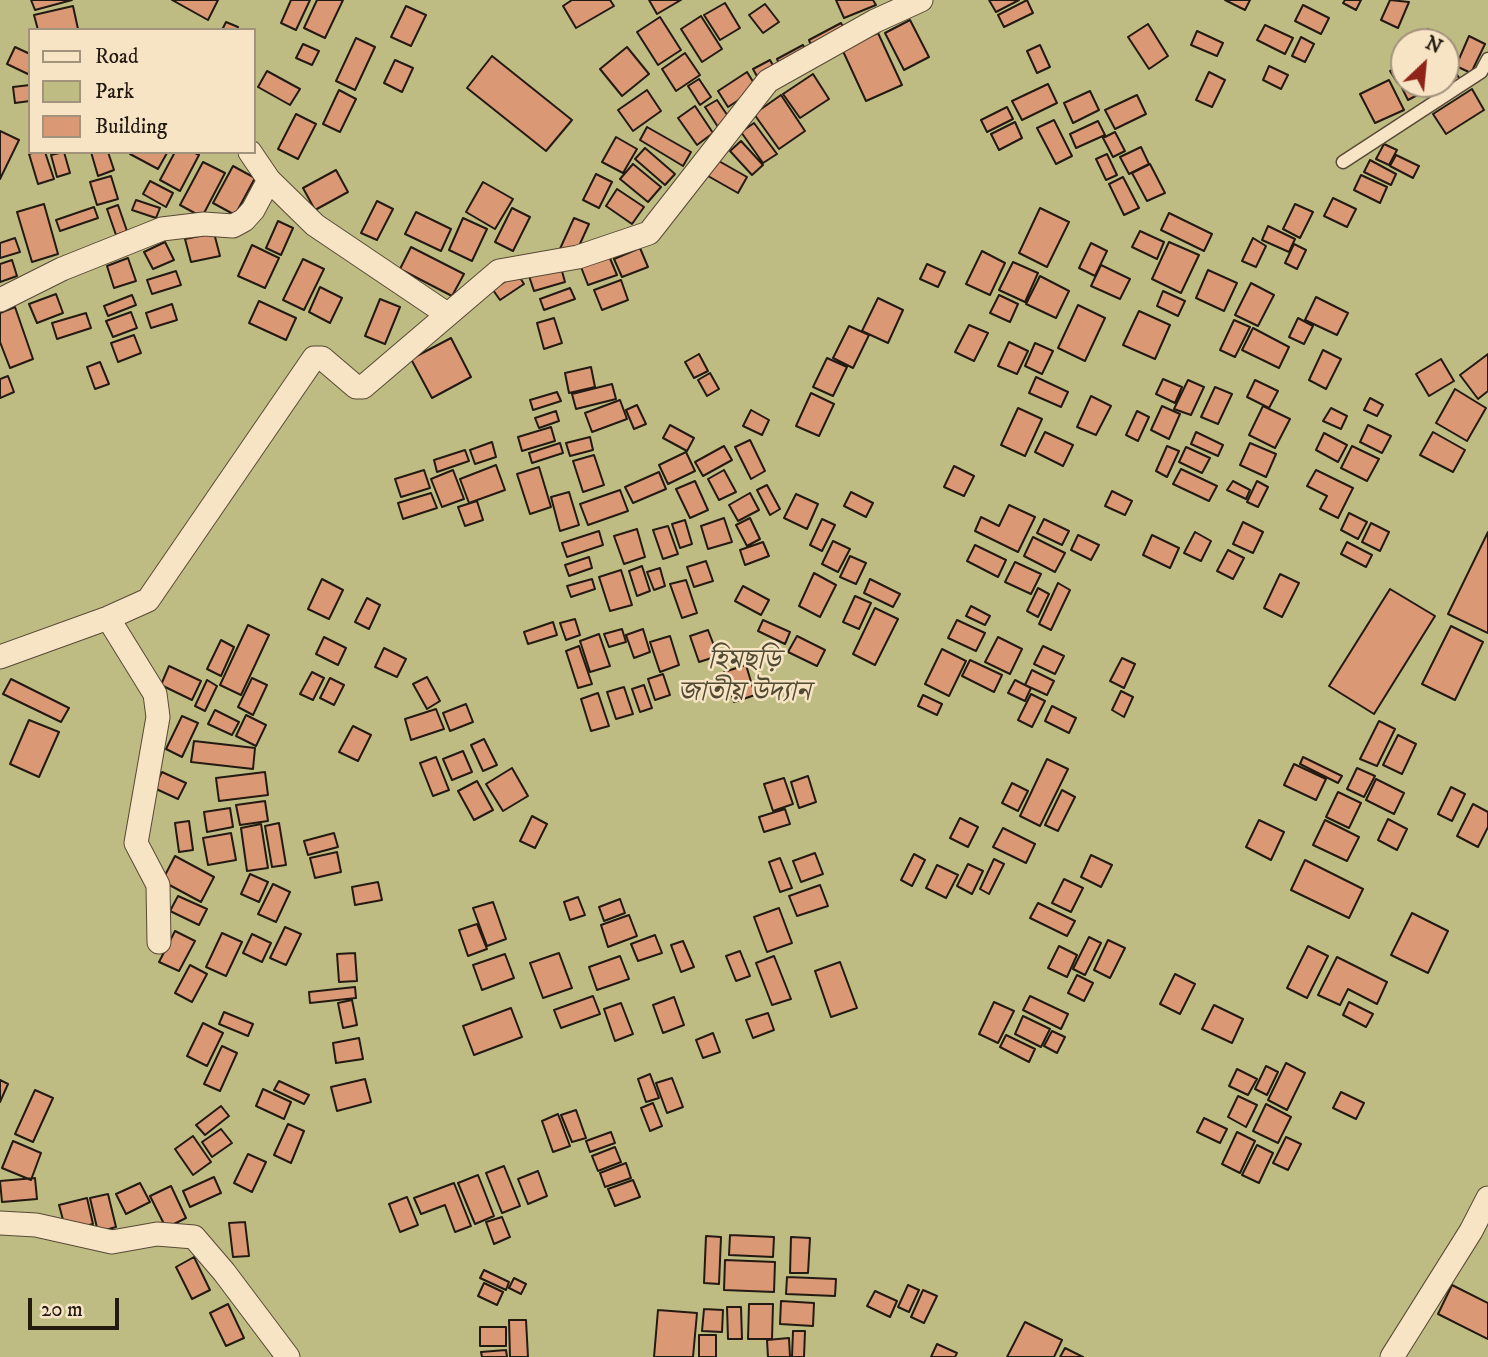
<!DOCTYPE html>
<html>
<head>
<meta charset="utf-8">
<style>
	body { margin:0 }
	#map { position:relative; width:1488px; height:1357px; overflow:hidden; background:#f2d5a5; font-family:"IM FELL DW Pica",serif }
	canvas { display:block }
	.legend { position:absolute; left:28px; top:28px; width:228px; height:126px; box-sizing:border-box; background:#f7e4c4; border:2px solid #a2937d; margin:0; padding:9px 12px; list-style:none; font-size:21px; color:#231a12 }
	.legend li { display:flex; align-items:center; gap:14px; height:35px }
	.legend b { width:35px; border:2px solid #a2937d }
	.north { position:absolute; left:1390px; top:28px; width:70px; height:70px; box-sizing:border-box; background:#f7e4c4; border:2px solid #a2937d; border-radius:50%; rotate:26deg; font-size:19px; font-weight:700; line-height:28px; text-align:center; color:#231a12 }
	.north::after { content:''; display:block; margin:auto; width:24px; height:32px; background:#8f2418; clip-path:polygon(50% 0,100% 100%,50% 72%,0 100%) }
	.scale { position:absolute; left:28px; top:1298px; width:91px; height:32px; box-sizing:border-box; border:4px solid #231a12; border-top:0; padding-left:9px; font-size:21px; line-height:24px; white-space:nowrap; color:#231a12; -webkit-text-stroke:5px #f7e4c4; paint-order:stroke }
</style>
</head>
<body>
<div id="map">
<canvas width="1488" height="1357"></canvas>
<ul class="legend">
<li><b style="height:9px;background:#f7e4c4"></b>Road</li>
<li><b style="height:19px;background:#bfbc83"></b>Park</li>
<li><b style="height:19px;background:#db9875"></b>Building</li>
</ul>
<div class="north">N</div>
<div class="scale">20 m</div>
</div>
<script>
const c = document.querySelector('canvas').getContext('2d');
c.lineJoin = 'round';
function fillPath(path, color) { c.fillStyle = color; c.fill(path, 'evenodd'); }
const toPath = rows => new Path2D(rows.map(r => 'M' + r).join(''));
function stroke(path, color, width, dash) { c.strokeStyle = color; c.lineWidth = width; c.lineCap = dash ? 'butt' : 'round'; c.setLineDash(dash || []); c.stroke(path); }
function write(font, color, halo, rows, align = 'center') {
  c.font = font + ' "IM FELL DW Pica","Noto Serif Bengali",serif'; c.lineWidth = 5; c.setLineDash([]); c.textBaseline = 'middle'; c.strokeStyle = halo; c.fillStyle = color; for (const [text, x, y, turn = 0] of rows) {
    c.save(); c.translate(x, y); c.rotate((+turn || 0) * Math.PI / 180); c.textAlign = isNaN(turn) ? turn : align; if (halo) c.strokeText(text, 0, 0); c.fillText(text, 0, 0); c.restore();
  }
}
fillPath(toPath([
	[0,0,1488,0,1488,1357,0,1357],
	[30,30,254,30,254,152,30,152],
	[1404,42,1446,42,1446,84,1404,84]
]), '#bfbc83');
const building = toPath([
	[31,0,72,0,35,10,31,0],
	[172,0,218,0,208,20,172,0],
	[291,0,310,0,296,30,281,23,291,0],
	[317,0,343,0,325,38,304,28,317,0],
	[572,0,610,0,614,6,576,28,563,6,572,0],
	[649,0,681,0,657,14,649,0],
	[836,0,873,0,876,5,844,18,836,0],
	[989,0,1019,0,996,12,989,0],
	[1027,0,1033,13,1004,27,998,15,1027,0],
	[1225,0,1250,0,1245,10,1225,0],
	[1345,0,1361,0,1356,10,1343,3,1345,0],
	[1390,0,1409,2,1398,28,1381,20,1390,0],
	[725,3,740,28,720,40,704,15,725,3],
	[765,4,779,22,763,33,749,15,765,4],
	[1303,5,1329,18,1321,34,1295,21,1303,5],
	[73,6,78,29,38,30,34,15,73,6],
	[406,6,426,15,411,46,391,37,406,6],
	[701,16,722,49,702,62,681,29,701,16],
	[660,17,681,50,658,65,637,32,660,17],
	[910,20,929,57,904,70,885,33,910,20],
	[226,22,238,27,237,30,222,30,226,22],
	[841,23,847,34,814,52,809,40,841,23],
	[1148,24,1168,56,1149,69,1128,37,1148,24],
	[1265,25,1293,38,1285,54,1257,40,1265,25],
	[1428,29,1436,42,1406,42,1428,29],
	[1197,31,1223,43,1217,56,1191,45,1197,31],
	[878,33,902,85,866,101,842,49,878,33],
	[1469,36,1485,44,1471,73,1456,66,1469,36],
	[1301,37,1314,44,1305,62,1292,56,1301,37],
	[356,38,375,47,355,90,336,81,356,38],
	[303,44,319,51,312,65,296,58,303,44],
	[803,45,808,54,781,68,777,59,803,45],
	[1040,45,1050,67,1037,73,1027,51,1040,45],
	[15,47,30,54,30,75,7,64,15,47],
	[627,47,649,74,622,96,600,69,627,47],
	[685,53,700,75,676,91,662,69,685,53],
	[492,56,572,120,546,151,467,88,492,56],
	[1446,57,1461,81,1434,97,1426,84,1446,84,1446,57],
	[395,60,413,68,402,92,384,83,395,60],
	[770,60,776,71,759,80,753,69,770,60],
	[1404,62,1404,78,1397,82,1390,71,1404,62],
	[1269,66,1288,75,1281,89,1263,80,1269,66],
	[267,71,300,89,290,105,258,87,267,71],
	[747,72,757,88,728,107,718,91,747,72],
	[1209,72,1225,80,1212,107,1196,100,1209,72],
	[813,74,829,99,800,118,783,94,813,74],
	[699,79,711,97,700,105,688,86,699,79],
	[1389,80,1404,110,1375,123,1360,94,1389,80],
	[1048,84,1057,103,1022,120,1012,101,1048,84],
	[1410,84,1421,84,1425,91,1408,100,1402,88,1410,84],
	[30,85,30,101,15,103,13,87,30,85],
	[1472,89,1484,110,1446,134,1433,114,1472,89],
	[339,90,356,99,340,132,323,124,339,90],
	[647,90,661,111,633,131,618,110,647,90],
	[1090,91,1099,110,1073,123,1064,103,1090,91],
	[781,95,805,131,779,149,754,114,781,95],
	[1137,95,1146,114,1115,129,1105,110,1137,95],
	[717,100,732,122,720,130,705,107,717,100],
	[695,106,713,133,697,145,678,118,695,106],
	[1007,107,1013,119,987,132,981,120,1007,107],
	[296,114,316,124,298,159,278,149,296,114],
	[1054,120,1072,156,1056,164,1037,128,1054,120],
	[1098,121,1105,135,1076,148,1070,134,1098,121],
	[1015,122,1022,138,999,150,991,134,1015,122],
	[754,123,777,154,763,163,741,132,754,123],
	[647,127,691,152,683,166,640,140,647,127],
	[0,131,19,140,0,179,0,131],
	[1115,132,1125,151,1113,157,1103,138,1115,132],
	[616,137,637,149,623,173,602,162,616,137],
	[741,141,763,165,752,175,730,151,741,141],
	[1384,144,1397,150,1389,165,1376,159,1384,144],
	[1141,147,1149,164,1129,174,1120,157,1141,147],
	[645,148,675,174,665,185,635,159,645,148],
	[35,152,45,152,54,179,38,184,29,154,35,152],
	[64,152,70,173,57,177,51,155,64,152],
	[91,152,108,152,114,170,98,176,91,152],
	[131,152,165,152,167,153,158,169,130,154,131,152],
	[175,152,193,152,199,155,180,191,160,180,175,152],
	[1107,154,1117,175,1106,180,1096,159,1107,154],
	[1396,155,1419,166,1413,178,1390,166,1396,155],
	[717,160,747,177,738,193,708,176,717,160],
	[1370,160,1396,174,1391,185,1364,172,1370,160],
	[203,162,225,173,202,217,180,205,203,162],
	[633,164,661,187,648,202,620,179,633,164],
	[1150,164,1165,193,1147,201,1132,173,1150,164],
	[233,166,255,178,235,215,213,203,233,166],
	[336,170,348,192,315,210,303,188,336,170],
	[596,174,612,182,599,208,583,200,596,174],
	[1361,175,1387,187,1380,203,1354,190,1361,175],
	[111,176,118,199,97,205,90,182,111,176],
	[1123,177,1139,208,1124,215,1109,184,1123,177],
	[150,181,173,193,166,207,143,194,150,181],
	[483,182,513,199,495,229,466,212,483,182],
	[617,189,644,207,632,224,606,206,617,189],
	[1333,198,1356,209,1347,227,1324,216,1333,198],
	[136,200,160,208,156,218,132,210,136,200],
	[377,201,393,209,377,240,361,233,377,201],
	[44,204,58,254,32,262,17,212,44,204],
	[1295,204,1313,212,1300,238,1283,229,1295,204],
	[118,205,127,231,116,235,107,209,118,205],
	[94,207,98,218,60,231,56,220,94,207],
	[512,208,530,217,513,251,495,242,512,208],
	[1040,208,1069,222,1047,267,1019,253,1040,208],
	[416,212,451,229,441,251,405,234,416,212],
	[1169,213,1212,234,1204,251,1161,230,1169,213],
	[463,218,487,229,472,261,449,250,463,218],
	[574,218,589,224,574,257,559,251,574,218],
	[278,221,293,228,281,255,266,248,278,221],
	[1268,226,1295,239,1289,252,1262,240,1268,226],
	[1140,231,1164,242,1157,259,1132,247,1140,231],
	[214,233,220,256,191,262,185,239,214,233],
	[15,238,20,252,0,258,0,243,15,238],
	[1253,238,1266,246,1256,267,1242,261,1253,238],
	[165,242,174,260,153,269,144,252,165,242],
	[1169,242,1199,255,1181,293,1152,279,1169,242],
	[1091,243,1107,251,1095,276,1079,268,1091,243],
	[1294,244,1306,250,1297,269,1285,263,1294,244],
	[252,245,279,258,265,288,238,276,252,245],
	[411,247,464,274,452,296,400,269,411,247],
	[640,248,648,267,622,277,614,259,640,248],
	[982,251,1005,263,990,295,966,284,982,251],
	[609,256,617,275,588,285,581,267,609,256],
	[128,258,136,281,114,288,107,266,128,258],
	[303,259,324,269,304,310,283,300,303,259],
	[12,260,17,276,0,282,0,264,12,260],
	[1013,262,1038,273,1025,302,999,290,1013,262],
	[560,264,565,282,534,291,528,273,560,264],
	[927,264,945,272,938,287,920,279,927,264],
	[1101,265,1130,279,1120,299,1091,286,1101,265],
	[1208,270,1237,283,1224,311,1196,298,1208,270],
	[176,271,181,285,152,294,147,280,176,271],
	[517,273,524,284,500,300,493,290,517,273],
	[1040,276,1069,291,1056,318,1026,304,1040,276],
	[621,280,628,300,602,310,594,290,621,280],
	[1251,283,1274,295,1258,326,1235,315,1251,283],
	[320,287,342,298,330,323,309,312,320,287],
	[570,288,575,299,544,310,540,299,570,288],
	[1163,291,1185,301,1178,316,1157,306,1163,291],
	[56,294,63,313,37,323,29,304,56,294],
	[132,295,136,305,108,316,104,306,132,295],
	[999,295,1018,304,1010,322,990,313,999,295],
	[1316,297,1348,313,1337,335,1305,320,1316,297],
	[878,298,903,310,888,343,862,331,878,298],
	[380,299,400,307,385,344,365,336,380,299],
	[259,301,296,318,286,340,249,323,259,301],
	[172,304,177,320,151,328,146,313,172,304],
	[1078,305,1105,318,1085,361,1058,348,1078,305],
	[15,307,33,359,10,368,0,342,0,313,15,307],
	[1139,311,1170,325,1155,359,1123,345,1139,311],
	[131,312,137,328,113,337,106,321,131,312],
	[86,313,91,328,57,339,52,323,86,313],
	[554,318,562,343,544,349,537,323,554,318],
	[1298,318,1313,326,1304,344,1289,337,1298,318],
	[1234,320,1250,327,1235,357,1220,350,1234,320],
	[969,325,988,333,974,361,955,352,969,325],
	[849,326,869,335,853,368,833,358,849,326],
	[1253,328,1289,347,1279,368,1242,350,1253,328],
	[134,335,141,353,118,362,111,343,134,335],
	[451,338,471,377,432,398,411,359,451,338],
	[1009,342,1028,351,1017,374,998,366,1009,342],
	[1035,343,1053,351,1042,374,1025,366,1035,343],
	[1323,350,1341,359,1326,389,1309,380,1323,350],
	[699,354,708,371,694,378,685,362,699,354],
	[1488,354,1488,391,1478,399,1460,375,1488,354],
	[827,358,847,367,833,396,813,387,827,358],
	[1441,359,1454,381,1429,396,1416,374,1441,359],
	[100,362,109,384,95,389,87,367,100,362],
	[591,367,595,387,569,393,565,373,591,367],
	[710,373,719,389,707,396,698,380,710,373],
	[8,376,14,392,0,398,0,379,8,376],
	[1036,377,1068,392,1061,407,1029,393,1036,377],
	[1163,379,1182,387,1175,403,1156,394,1163,379],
	[1188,380,1204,387,1191,415,1174,409,1188,380],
	[1255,380,1278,391,1269,408,1247,397,1255,380],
	[612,384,616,399,576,409,572,394,612,384],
	[1215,387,1232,394,1218,424,1201,417,1215,387],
	[1455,389,1486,408,1467,441,1436,423,1455,389],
	[557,392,561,401,533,410,530,400,557,392],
	[811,393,834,404,819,436,796,426,811,393],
	[1091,396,1111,406,1096,435,1077,427,1091,396],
	[1370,398,1383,405,1377,416,1364,410,1370,398],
	[620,400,627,419,592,432,585,413,620,400],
	[637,405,646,424,634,429,626,410,637,405],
	[1162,406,1180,414,1169,439,1151,430,1162,406],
	[1263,406,1290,419,1275,448,1249,435,1263,406],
	[1018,408,1042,419,1025,456,1001,445,1018,408],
	[1331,408,1347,416,1341,429,1323,421,1331,408],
	[751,410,769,420,762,435,743,426,751,410],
	[556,411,559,421,539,428,535,418,556,411],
	[1137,411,1149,417,1138,441,1126,435,1137,411],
	[670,425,694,438,687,451,663,438,670,425],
	[1368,425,1391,436,1382,453,1360,442,1368,425],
	[551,427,555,441,522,451,518,437,551,427],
	[1045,432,1073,445,1063,466,1035,452,1045,432],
	[1196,432,1223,445,1218,456,1191,444,1196,432],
	[1433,432,1465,450,1453,472,1420,455,1433,432],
	[1324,433,1347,445,1338,462,1316,450,1324,433],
	[590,437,593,450,570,456,566,443,590,437],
	[750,440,765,471,751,479,735,447,750,440],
	[492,442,496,457,475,464,470,450,492,442],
	[560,443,563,453,532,463,529,453,560,443],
	[1250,443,1276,454,1266,477,1240,465,1250,443],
	[724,446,732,460,703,476,695,462,724,446],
	[1167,446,1179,451,1167,477,1156,471,1167,446],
	[1352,446,1379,459,1367,481,1341,468,1352,446],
	[1186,447,1210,458,1202,473,1179,462,1186,447],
	[465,450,469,461,437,472,434,460,465,450],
	[686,452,695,471,668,484,659,465,686,452],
	[594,455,604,485,583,492,573,461,594,455],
	[496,465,505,490,469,503,460,479,496,465],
	[954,466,974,476,964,496,944,487,954,466],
	[539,467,551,507,530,514,517,474,539,467],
	[1181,469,1217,486,1209,501,1173,484,1181,469],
	[424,470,430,488,401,497,395,479,424,470],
	[453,470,464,499,442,507,431,479,453,470],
	[724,470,736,492,719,500,708,479,724,470],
	[1316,470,1353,488,1338,518,1320,509,1327,496,1307,486,1316,470],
	[659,472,666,489,633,503,625,487,659,472],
	[695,481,708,510,690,518,676,489,695,481],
	[1233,481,1250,490,1246,499,1227,490,1233,481],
	[1257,481,1268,487,1258,507,1247,502,1257,481],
	[767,485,780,509,770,515,757,490,767,485],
	[620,490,628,511,588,525,580,504,620,490],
	[1112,491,1132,501,1125,515,1105,506,1112,491],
	[569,492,579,525,560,531,551,497,569,492],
	[851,492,873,503,866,517,844,506,851,492],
	[431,493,437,508,403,519,398,503,431,493],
	[750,493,759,510,738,521,729,505,750,493],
	[796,494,818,504,807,529,784,518,796,494],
	[477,501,483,520,465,526,458,507,477,501],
	[1009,505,1035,517,1018,552,975,531,981,517,999,526,1009,505],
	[1349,513,1367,522,1358,539,1341,530,1349,513],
	[724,518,732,542,708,549,701,526,724,518],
	[750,518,760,539,747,546,736,525,750,518],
	[822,519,835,525,822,551,810,545,822,519],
	[1044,519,1069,531,1062,545,1037,533,1044,519],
	[685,520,692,544,680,548,672,524,685,520],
	[1243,522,1263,532,1253,553,1233,544,1243,522],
	[1371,523,1389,532,1380,551,1362,542,1371,523],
	[668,526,678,554,663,559,653,530,668,526],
	[637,529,645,557,624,564,614,536,637,529],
	[599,531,603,545,567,557,562,543,599,531],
	[1195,532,1211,541,1201,561,1184,553,1195,532],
	[1488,532,1488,633,1448,614,1488,532],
	[1078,535,1099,545,1091,560,1071,550,1078,535],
	[1152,535,1179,548,1170,568,1143,555,1152,535],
	[1033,537,1065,553,1055,572,1024,556,1033,537],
	[833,541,850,549,838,572,822,564,833,541],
	[763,542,769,556,745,565,740,550,763,542],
	[1347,542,1372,555,1366,567,1341,554,1347,542],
	[975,545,1006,560,998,577,967,561,975,545],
	[1228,550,1244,558,1233,579,1217,571,1228,550],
	[850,556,866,563,856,584,840,577,850,556],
	[589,557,592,568,569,576,565,565,589,557],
	[706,561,713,581,694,587,687,567,706,561],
	[1015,562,1041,574,1031,594,1005,582,1015,562],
	[642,566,650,591,637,596,629,571,642,566],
	[660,568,665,586,654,590,647,572,660,568],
	[621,570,632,605,610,611,599,577,621,570],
	[814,573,836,585,820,617,799,606,814,573],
	[1280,574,1299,583,1282,617,1264,608,1280,574],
	[322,579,343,590,329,619,308,609,322,579],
	[592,579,595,589,571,597,567,586,592,579],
	[870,579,900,594,893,607,864,593,870,579],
	[686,580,697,613,682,618,670,584,686,580],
	[1058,583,1070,590,1051,630,1039,624,1058,583],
	[743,586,769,600,761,615,735,601,743,586],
	[1038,588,1049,594,1038,617,1027,611,1038,588],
	[1390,589,1435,616,1374,714,1329,686,1390,589],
	[855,596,871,603,859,629,843,622,855,596],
	[367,598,380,605,369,629,355,622,367,598],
	[971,606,990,616,985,625,966,616,971,606],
	[875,608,898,619,875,665,853,654,875,608],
	[575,619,580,635,566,640,560,623,575,619],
	[763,620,790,632,785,644,758,631,763,620],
	[957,620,985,633,976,651,948,638,957,620],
	[553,622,557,635,528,644,524,632,553,622],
	[248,625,269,635,241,695,220,685,248,625],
	[1451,626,1483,642,1455,700,1422,684,1451,626],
	[622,629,626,642,609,647,604,634,622,629],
	[643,629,650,652,634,658,626,635,643,629],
	[708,630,718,656,699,662,690,636,708,630],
	[599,634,610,666,590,672,580,641,599,634],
	[670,636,679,665,660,672,650,642,670,636],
	[797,636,825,650,817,666,788,652,797,636],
	[324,637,346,648,338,665,316,654,324,637],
	[998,637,1022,649,1010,674,985,662,998,637],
	[221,640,234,647,221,676,207,669,221,640],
	[579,646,592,684,578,688,566,651,579,646],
	[1043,646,1064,656,1055,674,1034,664,1043,646],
	[384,648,406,659,397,677,375,667,384,648],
	[942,649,966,661,949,696,925,684,942,649],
	[1122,658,1135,664,1124,688,1110,681,1122,658],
	[970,660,1002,675,994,692,962,676,970,660],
	[746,665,755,695,734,702,724,672,746,665],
	[169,666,201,681,192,700,161,685,169,666],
	[1032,670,1054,681,1047,695,1025,685,1032,670],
	[312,672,324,678,313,700,300,694,312,672],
	[663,674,670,695,655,700,648,679,663,674],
	[427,677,440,701,427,709,413,684,427,677],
	[252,678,267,685,253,715,238,707,252,678],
	[330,678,344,685,334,705,320,698,330,678],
	[11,679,69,708,61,722,3,694,11,679],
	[207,680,217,686,205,711,195,706,207,680],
	[1015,680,1031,688,1025,701,1008,693,1015,680],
	[644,685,652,708,640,712,632,689,644,685],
	[624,687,633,714,616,719,607,692,624,687],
	[1121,691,1133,697,1124,717,1112,710,1121,691],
	[598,693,609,726,591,731,581,699,598,693],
	[1031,694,1045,701,1032,727,1018,720,1031,694],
	[923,695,942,704,937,715,918,706,923,695],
	[466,704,473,722,450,731,443,713,466,704],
	[1052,706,1076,718,1069,733,1045,721,1052,706],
	[436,709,444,729,411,740,405,719,436,709],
	[215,710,239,722,232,735,208,724,215,710],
	[246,715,266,725,256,746,236,736,246,715],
	[182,716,198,723,182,757,166,749,182,716],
	[29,720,59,732,39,777,10,764,29,720],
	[1379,721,1395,729,1377,766,1360,759,1379,721],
	[353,726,371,735,358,761,339,752,353,726],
	[1398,735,1416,744,1402,774,1383,765,1398,735],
	[484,739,497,765,483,771,471,745,484,739],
	[194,741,255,748,253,769,191,762,194,741],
	[463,751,472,772,452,780,443,759,463,751],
	[436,757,449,790,433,796,420,763,436,757],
	[1303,757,1342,776,1338,783,1300,764,1303,757],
	[1047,759,1068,769,1040,826,1020,816,1047,759],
	[1294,764,1326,779,1316,800,1284,785,1294,764],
	[512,768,528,796,503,811,486,784,512,768],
	[1357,768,1375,776,1364,797,1347,789,1357,768],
	[162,772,186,783,178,799,154,788,162,772],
	[265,772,268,795,219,801,216,778,265,772],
	[808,776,816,802,799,808,791,782,808,776],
	[784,778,793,804,773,811,764,784,784,778],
	[1376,779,1404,793,1394,814,1366,800,1376,779],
	[477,781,493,810,474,820,458,791,477,781],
	[1012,783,1028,791,1018,811,1002,803,1012,783],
	[1451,787,1465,794,1452,821,1438,814,1451,787],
	[1062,790,1075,797,1058,831,1045,825,1062,790],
	[1338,792,1361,803,1349,828,1326,817,1338,792],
	[265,801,268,821,240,825,236,805,265,801],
	[1473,804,1488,812,1488,827,1478,847,1457,836,1473,804],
	[230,808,233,827,207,832,204,812,230,808],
	[785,809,790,824,764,832,759,817,785,809],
	[532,816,547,824,535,848,520,841,532,816],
	[960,818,978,827,968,847,950,838,960,818],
	[1388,819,1407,829,1397,850,1378,840,1388,819],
	[1259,820,1284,832,1271,860,1246,847,1259,820],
	[1325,820,1359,837,1347,861,1313,845,1325,820],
	[189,821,193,850,179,852,175,823,189,821],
	[279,823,286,865,272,867,265,826,279,823],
	[261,824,268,868,247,871,241,828,261,824],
	[1003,828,1035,844,1026,863,993,847,1003,828],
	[231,833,236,860,208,865,203,838,231,833],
	[334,833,338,847,308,855,304,841,334,833],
	[337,852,341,872,315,878,310,858,337,852],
	[815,853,823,874,801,882,793,861,815,853],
	[914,854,925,860,912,886,901,880,914,854],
	[1091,855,1112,865,1101,887,1081,877,1091,855],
	[175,856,214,877,201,902,162,881,175,856],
	[780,858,792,888,780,892,769,862,780,858],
	[994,859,1004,864,989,894,980,889,994,859],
	[1305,860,1363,889,1349,918,1291,890,1305,860],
	[968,864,983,871,972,894,957,886,968,864],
	[937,865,958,875,946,898,926,888,937,865],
	[250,874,268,882,259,902,241,894,250,874],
	[1064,879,1083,888,1071,912,1052,903,1064,879],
	[378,882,382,900,355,905,352,887,378,882],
	[273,884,290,892,276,922,258,914,273,884],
	[820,885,828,906,797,916,789,896,820,885],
	[178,896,207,909,199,925,170,911,178,896],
	[578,897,585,915,570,920,564,902,578,897],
	[620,899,625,913,604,921,599,907,620,899],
	[493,902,506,939,487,946,473,908,493,902],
	[1038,903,1075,921,1067,936,1030,918,1038,903],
	[779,908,792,943,767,952,754,917,779,908],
	[1412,913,1448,931,1428,973,1391,955,1412,913],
	[629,915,637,936,608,947,601,925,629,915],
	[477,924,487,949,468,956,459,930,477,924],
	[285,927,301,934,286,965,270,958,285,927],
	[175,931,195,941,179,971,159,962,175,931],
	[222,933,242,942,226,976,206,967,222,933],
	[252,934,271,943,262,962,243,953,252,934],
	[655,935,662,953,638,961,631,944,655,935],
	[1089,937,1101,943,1085,975,1073,969,1089,937],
	[1108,940,1125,948,1110,978,1094,970,1108,940],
	[683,941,694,967,681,972,671,945,683,941],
	[1059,946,1077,955,1067,977,1048,968,1059,946],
	[1308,946,1328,956,1307,998,1287,988,1308,946],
	[740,951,750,976,736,981,726,956,740,951],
	[355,953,357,981,339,982,337,954,355,953],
	[559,953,572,988,543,998,530,963,559,953],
	[505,954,514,978,482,990,473,965,505,954],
	[620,956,629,979,597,990,589,967,620,956],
	[774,956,791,999,772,1005,756,963,774,956],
	[1337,957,1387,982,1377,1004,1348,989,1340,1005,1318,995,1337,957],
	[840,962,857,1008,831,1017,815,971,840,962],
	[190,965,207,974,192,1002,175,993,190,965],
	[1175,974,1195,984,1180,1014,1160,1004,1175,974],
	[1077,975,1093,983,1084,1001,1068,993,1077,975],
	[355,987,356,998,310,1003,309,992,355,987],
	[593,996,600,1014,561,1028,554,1010,593,996],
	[1030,996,1068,1014,1061,1029,1023,1010,1030,996],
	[674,997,684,1025,663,1033,653,1005,674,997],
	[352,1000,357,1025,343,1028,338,1003,352,1000],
	[994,1002,1014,1011,998,1043,979,1034,994,1002],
	[1349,1002,1373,1014,1366,1027,1343,1015,1349,1002],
	[621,1003,633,1034,615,1041,604,1009,621,1003],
	[1214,1005,1243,1019,1232,1043,1202,1029,1214,1005],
	[511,1008,522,1037,474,1055,463,1026,511,1008],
	[224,1012,253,1024,248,1036,219,1024,224,1012],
	[768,1013,774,1030,753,1038,746,1020,768,1013],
	[1023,1016,1050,1029,1041,1047,1015,1034,1023,1016],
	[203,1023,223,1033,207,1066,187,1056,203,1023],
	[1052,1031,1065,1037,1057,1053,1044,1046,1052,1031],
	[713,1033,720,1052,703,1058,696,1040,713,1033],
	[1006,1035,1035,1049,1029,1062,1000,1047,1006,1035],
	[359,1038,363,1059,336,1063,333,1043,359,1038],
	[222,1046,237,1053,220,1091,204,1084,222,1046],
	[1286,1063,1305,1073,1287,1110,1268,1100,1286,1063],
	[1266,1066,1278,1072,1267,1095,1255,1089,1266,1066],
	[1237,1069,1257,1079,1248,1095,1229,1086,1237,1069],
	[650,1074,659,1098,646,1102,638,1079,650,1074],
	[672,1078,683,1107,667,1113,656,1083,672,1078],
	[365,1079,371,1102,337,1111,331,1087,365,1079],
	[0,1080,8,1084,0,1102,0,1080],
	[279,1081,309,1095,304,1104,274,1090,279,1081],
	[263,1089,291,1102,284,1119,256,1106,263,1089],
	[35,1090,53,1098,33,1142,15,1134,35,1090],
	[1341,1092,1364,1103,1356,1119,1333,1108,1341,1092],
	[1238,1096,1257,1105,1246,1127,1228,1117,1238,1096],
	[653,1103,662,1126,650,1131,641,1108,653,1103],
	[1266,1104,1291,1117,1278,1143,1253,1131,1266,1104],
	[221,1106,229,1116,205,1135,196,1125,221,1106],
	[576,1110,586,1138,572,1142,561,1115,576,1110],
	[558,1114,570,1146,553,1152,542,1121,558,1114],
	[1204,1118,1227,1129,1220,1143,1197,1132,1204,1118],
	[288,1124,304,1131,291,1163,274,1155,288,1124],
	[221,1129,232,1143,212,1157,202,1142,221,1129],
	[611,1132,615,1143,590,1152,586,1141,611,1132],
	[1237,1132,1255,1141,1240,1173,1222,1164,1237,1132],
	[193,1136,211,1162,193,1175,175,1149,193,1136],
	[1286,1137,1301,1144,1288,1170,1273,1163,1286,1137],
	[13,1141,41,1153,31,1180,2,1168,13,1141],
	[1257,1145,1273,1153,1259,1183,1242,1175,1257,1145],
	[615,1147,621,1162,598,1171,592,1156,615,1147],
	[248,1154,266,1162,252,1192,234,1183,248,1154],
	[626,1163,631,1178,605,1187,600,1173,626,1163],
	[504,1166,520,1206,502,1213,486,1173,504,1166],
	[538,1171,547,1196,528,1204,518,1179,538,1171],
	[478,1175,494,1216,475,1224,458,1183,478,1175],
	[214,1177,221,1193,190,1207,183,1191,214,1177],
	[35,1178,37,1199,2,1202,0,1181,35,1178],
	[633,1180,640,1197,615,1206,608,1189,633,1180],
	[140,1183,150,1202,126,1214,116,1194,140,1183],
	[454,1183,471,1226,455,1232,445,1205,421,1214,414,1198,454,1183],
	[171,1186,186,1218,166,1228,150,1196,171,1186],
	[108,1194,116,1227,98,1232,90,1198,108,1194],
	[407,1197,418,1225,400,1232,389,1204,407,1197],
	[87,1198,93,1224,66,1231,59,1205,87,1198],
	[502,1217,510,1237,494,1244,486,1222,502,1217],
	[245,1222,249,1256,233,1257,229,1223,245,1222],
	[730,1235,774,1237,773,1257,729,1255,730,1235],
	[706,1236,721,1237,719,1284,704,1283,706,1236],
	[791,1237,810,1238,808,1273,790,1273,791,1237],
	[194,1257,210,1290,192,1299,176,1267,194,1257],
	[725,1260,775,1262,774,1292,724,1290,725,1260],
	[484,1270,509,1282,506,1290,480,1278,484,1270],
	[787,1277,836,1279,835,1296,786,1294,787,1277],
	[514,1278,526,1284,521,1294,509,1288,514,1278],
	[484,1283,503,1292,497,1305,478,1296,484,1283],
	[908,1285,919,1290,909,1312,898,1307,908,1285],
	[1452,1285,1488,1303,1488,1339,1438,1314,1452,1285],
	[923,1290,937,1296,924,1323,911,1317,923,1290],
	[875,1291,897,1301,890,1317,867,1306,875,1291],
	[781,1301,814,1303,813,1326,780,1324,781,1301],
	[228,1304,244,1338,226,1346,210,1313,228,1304],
	[749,1304,773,1304,772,1339,748,1339,749,1304],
	[727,1307,741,1307,742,1339,728,1339,727,1307],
	[704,1309,723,1310,722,1332,702,1331,704,1309],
	[658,1310,697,1313,693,1357,654,1357,658,1310],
	[509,1320,526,1320,528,1357,510,1357,509,1320],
	[1025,1322,1062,1340,1054,1357,1007,1357,1025,1322],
	[480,1327,506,1327,506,1346,480,1346,480,1327],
	[793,1331,805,1331,804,1357,792,1357,793,1331],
	[699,1335,716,1335,716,1357,699,1357,699,1335],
	[789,1338,790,1357,768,1357,767,1340,789,1338],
	[937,1344,957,1353,955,1357,931,1357,937,1344],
	[1065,1348,1083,1357,1060,1357,1065,1348],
	[506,1350,507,1357,482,1357,481,1352,506,1350]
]);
fillPath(building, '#db9875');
stroke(building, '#231a12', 2);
const lane = toPath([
	[1343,162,1481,72,1488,59]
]);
const street = toPath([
	[250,152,269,180,315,225,447,314],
	[0,300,62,269,162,229,204,224,233,226,244,220,253,210,269,180],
	[108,618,155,694,158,717,136,843,158,885,159,942],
	[0,657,108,618,148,600,314,358,322,358,356,387,363,387,499,271,578,257,649,233,768,81,875,21,921,0],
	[0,1223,36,1225,112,1242,157,1234,194,1237,224,1272,288,1357],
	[1392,1357,1471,1231,1488,1198]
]);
stroke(lane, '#574937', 15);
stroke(street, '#574937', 25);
stroke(lane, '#f7e4c4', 12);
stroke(street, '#f7e4c4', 23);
write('italic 28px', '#524b34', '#f7e4c4', [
	["হিমছড়ি",744,662],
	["জাতীয় উদ্যান",744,694]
]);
</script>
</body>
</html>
